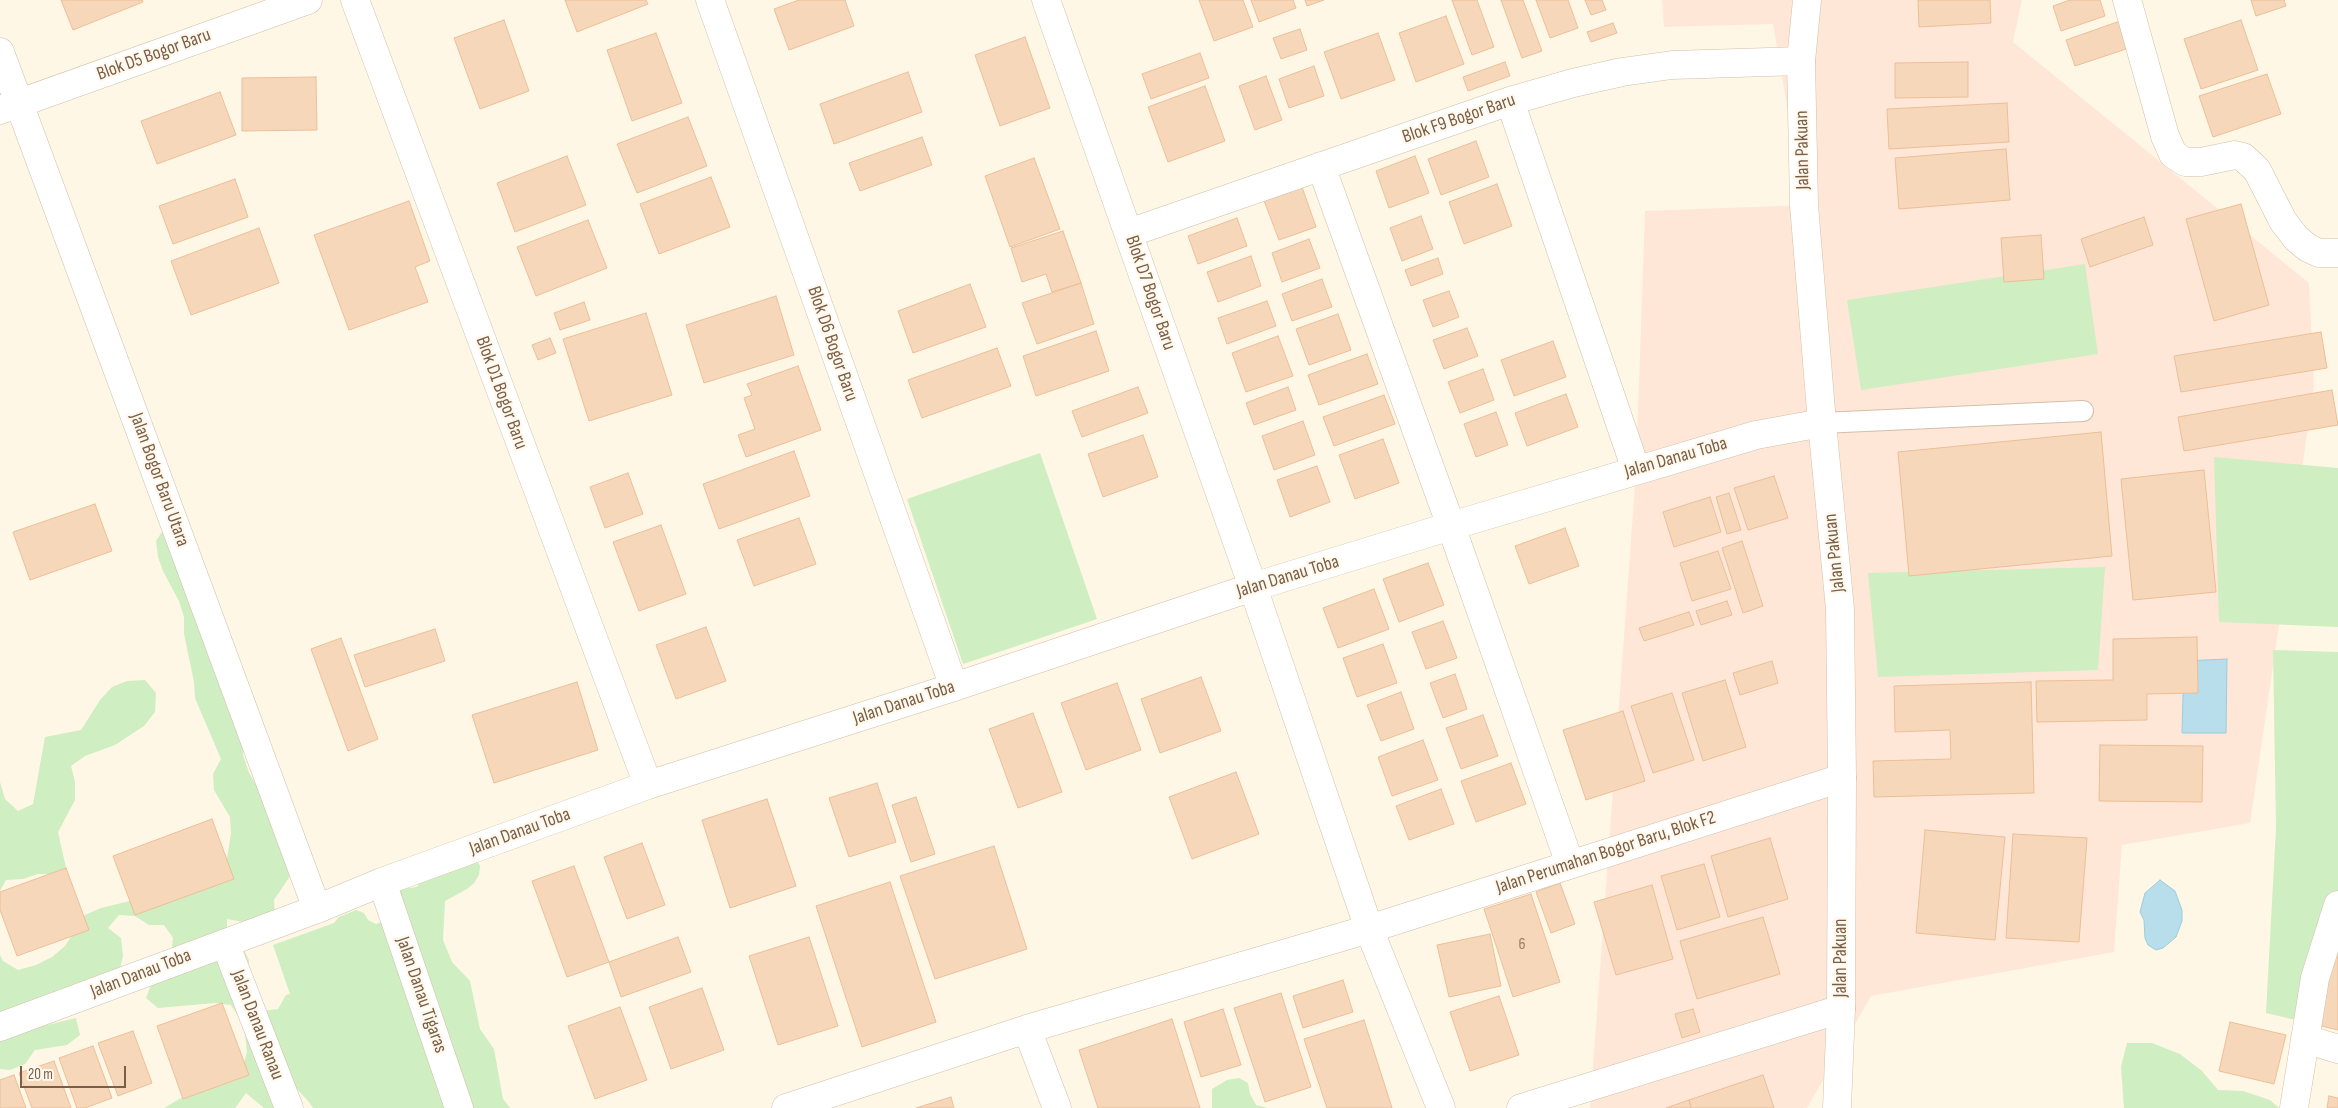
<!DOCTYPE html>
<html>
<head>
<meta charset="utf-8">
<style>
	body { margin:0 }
	#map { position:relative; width:2338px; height:1108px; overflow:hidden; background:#fef7e5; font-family:"Sofia Sans Condensed",sans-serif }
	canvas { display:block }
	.scale { position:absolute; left:20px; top:1066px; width:106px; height:22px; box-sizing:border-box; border:2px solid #7a5e47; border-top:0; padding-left:6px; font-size:15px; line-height:18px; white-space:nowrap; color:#7a5e47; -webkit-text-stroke:4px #fff9ed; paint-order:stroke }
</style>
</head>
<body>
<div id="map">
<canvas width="2338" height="1108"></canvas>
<div class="scale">20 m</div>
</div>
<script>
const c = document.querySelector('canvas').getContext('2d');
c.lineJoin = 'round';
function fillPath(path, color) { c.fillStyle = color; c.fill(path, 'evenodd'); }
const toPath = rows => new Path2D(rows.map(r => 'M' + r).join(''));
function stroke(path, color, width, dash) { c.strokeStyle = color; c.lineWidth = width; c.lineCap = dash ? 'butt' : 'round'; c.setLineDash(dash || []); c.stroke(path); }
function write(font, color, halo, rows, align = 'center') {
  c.font = font + ' "Sofia Sans Condensed",sans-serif'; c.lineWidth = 4.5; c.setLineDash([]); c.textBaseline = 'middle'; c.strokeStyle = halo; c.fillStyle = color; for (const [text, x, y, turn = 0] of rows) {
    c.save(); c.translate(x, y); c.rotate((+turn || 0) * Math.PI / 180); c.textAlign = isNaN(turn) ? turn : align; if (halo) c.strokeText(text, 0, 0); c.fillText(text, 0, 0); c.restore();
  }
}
fillPath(toPath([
	[1662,0,2022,0,2013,42,2309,283,2314,387,2250,823,2122,845,2114,952,1871,996,1807,1108,1590,1108,1636,470,1645,211,1804,205,1773,24,1664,27]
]), '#ffe7d8');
fillPath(toPath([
	[2085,264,2098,354,1861,390,1847,300],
	[1040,453,1097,619,963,664,907,499],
	[2214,457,2338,468,2338,627,2219,622],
	[165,527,189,594,192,612,242,720,243,755,249,773,258,788,265,809,292,873,274,900,275,918,243,922,227,919,227,936,241,945,249,960,248,977,261,1011,278,1009,286,995,290,994,273,945,334,923,339,917,356,910,364,913,368,920,376,924,384,921,391,890,417,887,436,850,443,845,453,843,475,857,480,866,479,875,474,883,467,889,445,901,443,940,452,962,470,981,480,1029,494,1049,503,1099,510,1108,313,1108,309,1102,297,1089,281,1096,281,1108,264,1108,246,1093,235,1108,164,1108,181,1098,233,1081,242,1068,247,1052,245,1034,240,1019,231,1005,215,1003,158,1008,146,998,152,982,171,955,173,938,164,925,149,925,135,916,119,915,108,928,121,938,123,956,115,989,43,1026,76,1018,80,1035,67,1045,35,1050,25,1064,10,1070,0,1069,0,955,3,961,18,970,36,965,52,957,65,946,85,915,101,908,134,900,226,865,231,833,230,817,214,790,213,774,221,759,195,698,194,682,184,634,184,617,179,601,163,571,158,557,156,541],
	[2105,567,2098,670,1878,677,1868,573],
	[2273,650,2338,652,2338,891,2300,1021,2266,1013,2276,828],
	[145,680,156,693,155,712,144,726,115,745,85,756,71,766,75,782,75,800,58,832,66,868,55,874,38,874,23,879,6,880,0,891,0,782,5,799,18,811,33,804,45,737,81,730,100,700,112,687,127,681],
	[2127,1043,2152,1043,2180,1054,2202,1071,2218,1090,2243,1091,2270,1100,2279,1108,2124,1108,2121,1067],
	[1239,1078,1248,1083,1250,1094,1256,1105,1268,1108,1212,1108,1212,1089,1227,1080]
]), '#cfeec1');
const water = toPath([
	[2227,659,2226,733,2182,733,2184,661,2227,659],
	[2160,880,2175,891,2182,910,2182,921,2176,937,2163,948,2156,950,2148,945,2145,938,2144,920,2140,912,2145,893,2160,880]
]);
fillPath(water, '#b7deea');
stroke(water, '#9ccddd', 1);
const building = toPath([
	[61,0,142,0,143,2,73,30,61,0],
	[565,0,646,0,648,4,577,32,565,0],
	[799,0,845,0,854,26,789,50,774,9,799,0],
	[1199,0,1243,0,1253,27,1214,41,1199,0],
	[1251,0,1293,0,1296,8,1259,22,1251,0],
	[1305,0,1324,0,1307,6,1305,0],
	[1452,0,1477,0,1494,47,1472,55,1452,0],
	[1501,0,1523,0,1542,51,1522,58,1501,0],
	[1536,0,1568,0,1578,28,1550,38,1536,0],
	[1585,0,1602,0,1606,10,1591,15,1585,0],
	[1918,0,1990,0,1991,23,1919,27,1918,0],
	[2070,0,2100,0,2105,16,2061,31,2053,6,2070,0],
	[2251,0,2284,0,2286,6,2256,16,2251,0],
	[1446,16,1464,64,1416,82,1399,33,1446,16],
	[504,20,529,91,480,109,454,38,504,20],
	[2241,20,2258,70,2201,89,2184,39,2241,20],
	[2120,21,2129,48,2075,66,2066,40,2120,21],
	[1613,23,1617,33,1591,42,1587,32,1613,23],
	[1300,29,1307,50,1281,59,1273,38,1300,29],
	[656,33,682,103,632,121,607,50,656,33],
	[1378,33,1395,80,1341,99,1324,52,1378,33],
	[1025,37,1050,108,1000,126,975,55,1025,37],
	[1200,53,1209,78,1151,99,1142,74,1200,53],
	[1505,62,1510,76,1468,91,1463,77,1505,62],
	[1968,62,1968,97,1895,98,1895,63,1968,62],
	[1314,66,1324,96,1289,108,1279,79,1314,66],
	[908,72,922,112,834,144,820,104,908,72],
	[2267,74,2281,114,2213,137,2199,96,2267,74],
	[1266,76,1282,120,1255,130,1239,86,1266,76],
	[316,77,317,130,242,131,242,78,316,77],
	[1205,86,1225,141,1168,162,1148,107,1205,86],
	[220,92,236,135,157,164,141,121,220,92],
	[2007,103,2009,142,1889,149,1887,109,2007,103],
	[688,117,707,166,637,193,617,144,688,117],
	[922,137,932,165,860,191,849,163,922,137],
	[1476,141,1489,177,1441,195,1428,159,1476,141],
	[2006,149,2010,200,1899,209,1895,158,2006,149],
	[567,156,586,205,515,232,497,183,567,156],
	[1415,156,1429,193,1389,208,1376,171,1415,156],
	[1034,158,1060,229,1010,247,985,176,1034,158],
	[711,177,730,227,659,254,640,204,711,177],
	[235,179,248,217,173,244,159,206,235,179],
	[1301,184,1316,227,1279,240,1263,198,1301,184],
	[1497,184,1512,226,1464,244,1449,202,1497,184],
	[409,201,430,261,415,267,428,302,349,330,314,235,409,201],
	[2241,204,2269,305,2214,321,2186,219,2241,204],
	[1421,216,1433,249,1402,261,1390,228,1421,216],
	[2144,217,2153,245,2090,267,2081,239,2144,217],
	[1237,218,1247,246,1198,264,1188,236,1237,218],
	[588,220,607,268,536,296,517,247,588,220],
	[259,228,279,283,191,315,171,261,259,228],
	[1063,231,1081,283,1052,292,1046,274,1022,282,1011,248,1063,231],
	[2041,235,2044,279,2004,282,2001,238,2041,235],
	[1309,239,1320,268,1282,282,1272,253,1309,239],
	[1251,256,1261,286,1218,302,1207,272,1251,256],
	[1438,258,1443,274,1411,286,1405,270,1438,258],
	[1322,279,1332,307,1292,321,1282,294,1322,279],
	[1081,283,1094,324,1037,344,1022,303,1081,283],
	[970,284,986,327,913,353,898,311,970,284],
	[1449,291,1459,317,1433,327,1423,300,1449,291],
	[776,296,794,355,704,383,686,325,776,296],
	[1267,301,1276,326,1227,344,1218,318,1267,301],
	[584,302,590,320,560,330,554,313,584,302],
	[646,313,672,395,589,421,563,339,646,313],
	[1338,314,1351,350,1309,365,1296,329,1338,314],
	[1467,328,1478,356,1444,369,1433,340,1467,328],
	[1096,331,1109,371,1036,396,1023,356,1096,331],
	[2321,332,2327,368,2181,392,2174,356,2321,332],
	[1278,336,1293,376,1246,392,1232,353,1278,336],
	[550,338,556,353,538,360,532,345,550,338],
	[1553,341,1566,377,1514,396,1501,360,1553,341],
	[997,348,1011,386,922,418,908,380,997,348],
	[1367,354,1378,384,1319,405,1308,375,1367,354],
	[798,366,821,430,746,457,738,435,755,429,744,398,752,395,747,384,798,366],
	[1483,369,1494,400,1460,413,1448,382,1483,369],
	[1138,387,1148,413,1082,437,1072,411,1138,387],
	[1288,387,1296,410,1254,425,1246,403,1288,387],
	[2332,390,2338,425,2184,451,2178,417,2332,390],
	[1566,394,1578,427,1527,446,1515,413,1566,394],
	[1384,395,1395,424,1334,446,1323,417,1384,395],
	[1496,412,1508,445,1476,457,1464,424,1496,412],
	[1303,421,1315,455,1274,470,1262,436,1303,421],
	[2101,432,2112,556,1909,576,1898,452,2101,432],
	[1143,435,1158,477,1103,497,1088,454,1143,435],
	[1383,439,1399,483,1355,499,1339,455,1383,439],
	[794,451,810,496,719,529,703,484,794,451],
	[1317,466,1330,502,1290,517,1277,480,1317,466],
	[2204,470,2216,592,2133,600,2121,479,2204,470],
	[628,473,643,514,605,528,590,487,628,473],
	[1774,476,1788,518,1748,530,1734,488,1774,476],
	[1729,493,1741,530,1727,534,1716,497,1729,493],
	[1710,497,1721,532,1674,547,1663,512,1710,497],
	[95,504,112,551,30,580,13,532,95,504],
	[799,518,816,564,754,586,737,540,799,518],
	[661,525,686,594,639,611,613,542,661,525],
	[1565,528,1579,566,1529,584,1515,546,1565,528],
	[1742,541,1763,606,1743,613,1722,548,1742,541],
	[1718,551,1731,589,1692,601,1680,563,1718,551],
	[1428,563,1444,605,1399,622,1383,579,1428,563],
	[1374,589,1389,629,1338,648,1323,608,1374,589],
	[1727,601,1732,615,1701,625,1696,611,1727,601],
	[1689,612,1694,625,1644,641,1639,628,1689,612],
	[1443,621,1457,658,1426,669,1412,632,1443,621],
	[706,627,726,681,676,699,656,645,706,627],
	[435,629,445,661,365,687,354,655,435,629],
	[2197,637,2198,693,2147,694,2147,720,2037,722,2036,681,2113,680,2113,639,2197,637],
	[341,638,378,739,348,751,311,649,341,638],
	[1383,644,1397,683,1357,697,1343,658,1383,644],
	[1772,661,1778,683,1740,695,1733,673,1772,661],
	[1455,674,1467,709,1443,718,1430,683,1455,674],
	[1201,677,1221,731,1160,753,1141,699,1201,677],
	[1725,680,1746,747,1703,761,1682,693,1725,680],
	[577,682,598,750,494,783,472,715,577,682],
	[2031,682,2034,793,1874,797,1873,761,1951,759,1950,730,1895,732,1894,686,2031,682],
	[1117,683,1141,750,1086,770,1061,703,1117,683],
	[1401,692,1414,729,1381,741,1367,705,1401,692],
	[1672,693,1694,760,1653,773,1631,706,1672,693],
	[1623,711,1645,781,1586,800,1563,730,1623,711],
	[1033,713,1062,792,1018,808,989,729,1033,713],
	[1483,715,1498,756,1461,769,1446,728,1483,715],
	[1423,740,1438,780,1392,796,1378,757,1423,740],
	[2100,745,2203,746,2202,802,2099,801,2100,745],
	[1511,763,1526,804,1476,822,1461,781,1511,763],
	[1236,772,1259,834,1192,859,1169,797,1236,772],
	[877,783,896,842,849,857,829,798,877,783],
	[1441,789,1454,824,1409,840,1396,806,1441,789],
	[916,797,935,854,911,862,892,805,916,797],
	[767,799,796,886,730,908,702,820,767,799],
	[212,819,234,879,135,915,113,856,212,819],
	[1925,830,2005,837,1995,940,1916,933,1925,830],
	[2013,834,2087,838,2079,942,2006,938,2013,834],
	[1770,838,1788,899,1728,917,1711,856,1770,838],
	[642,843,665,905,627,919,604,857,642,843],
	[994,846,1027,949,935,979,900,876,994,846],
	[1704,864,1720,917,1677,930,1661,876,1704,864],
	[574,866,609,962,567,977,532,881,574,866],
	[66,868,89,930,17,956,0,910,0,892,66,868],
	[890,882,936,1022,862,1047,816,906,890,882],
	[1560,883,1575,924,1551,933,1536,892,1560,883],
	[1652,885,1673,959,1616,975,1594,902,1652,885],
	[1531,894,1560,982,1513,997,1484,909,1531,894],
	[1763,917,1780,974,1697,999,1680,941,1763,917],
	[2338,931,2338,1030,2317,1025,2338,931],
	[1490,934,1501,986,1449,997,1437,945,1490,934],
	[678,937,691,972,621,997,609,962,678,937],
	[809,937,838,1026,778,1045,749,956,809,937],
	[1343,980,1353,1012,1303,1028,1293,996,1343,980],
	[702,988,724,1050,671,1069,649,1007,702,988],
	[1281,993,1311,1087,1265,1102,1234,1008,1281,993],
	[1499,996,1519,1055,1470,1071,1450,1012,1499,996],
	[222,1003,249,1075,183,1099,157,1026,222,1003],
	[620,1007,647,1080,595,1099,568,1026,620,1007],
	[1223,1009,1241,1065,1201,1077,1184,1022,1223,1009],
	[1693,1009,1700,1032,1682,1038,1675,1014,1693,1009],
	[1172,1019,1200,1108,1098,1108,1079,1050,1172,1019],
	[1364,1020,1392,1108,1327,1108,1304,1039,1364,1020],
	[2230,1022,2286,1035,2274,1084,2219,1071,2230,1022],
	[133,1031,152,1083,118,1096,98,1043,133,1031],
	[93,1046,112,1098,85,1108,77,1108,59,1058,93,1046],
	[54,1061,71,1108,32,1108,19,1073,54,1061],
	[14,1075,26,1108,0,1108,0,1080,14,1075],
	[1763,1075,1774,1108,1691,1108,1689,1100,1763,1075],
	[2329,1096,2338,1098,2338,1108,2327,1108,2329,1096],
	[951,1097,954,1108,916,1108,951,1097],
	[1689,1100,1691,1108,1666,1108,1689,1100]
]);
fillPath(building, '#f7d7b9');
stroke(building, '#ebbf98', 1);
const lane = toPath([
	[1822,423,2083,411]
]);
const street = toPath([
	[355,0,648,785],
	[710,0,954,687],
	[1046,0,1253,587,1369,929,1441,1108],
	[2127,0,2165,136,2173,154,2185,162,2201,162,2235,155,2243,157,2257,170,2283,221,2296,238,2308,248,2319,253,2338,253],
	[0,52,317,909],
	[1510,101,1636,470],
	[0,110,308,0],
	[1321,166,1451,526,1570,864],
	[1129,233,1510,101,1573,83,1622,72,1672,65,1801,61],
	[382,882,459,1108],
	[225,943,289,1108],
	[0,1027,317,909,382,882,648,785,954,687,1253,587,1451,526,1756,435,1822,423],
	[1027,1029,1057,1108],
	[2305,1039,2338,1049],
	[786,1108,1027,1029,1369,929,1842,778],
	[1521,1108,1841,1009],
	[2294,1108,2315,978,2338,905]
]);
const secondary = toPath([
	[1807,0,1801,61,1804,205,1822,423,1840,609,1842,778,1841,1009,1837,1108]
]);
stroke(lane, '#d1bfa9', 22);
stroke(street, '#d1bfa9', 29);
stroke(secondary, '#d5c0a6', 29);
stroke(lane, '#fff', 20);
stroke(street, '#fff', 28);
stroke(secondary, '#fff', 28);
write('16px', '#997c64', null, [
	["6",1522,945]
]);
write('19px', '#7a5e47', '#fff9ed', [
	["Blok D5 Bogor Baru",154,55,-20],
	["Blok F9 Bogor Baru",1459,119,-19],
	["Jalan Pakuan",1803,150,-91],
	["Blok D7 Bogor Baru",1150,293,71],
	["Blok D6 Bogor Baru",832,344,71],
	["Blok D1 Bogor Baru",501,393,70],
	["Jalan Danau Toba",1676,458,-16],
	["Jalan Bogor Baru Utara",159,480,70],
	["Jalan Pakuan",1835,553,-96],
	["Jalan Danau Toba",1288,577,-17],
	["Jalan Danau Toba",904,703,-18],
	["Jalan Danau Toba",520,832,-20],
	["Jalan Perumahan Bogor Baru, Blok F2",1606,853,-18],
	["Jalan Pakuan",1841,958,-90],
	["Jalan Danau Toba",141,974,-21],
	["Jalan Danau Tigaras",421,995,71],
	["Jalan Danau Ranau",257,1025,69]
]);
</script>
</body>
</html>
